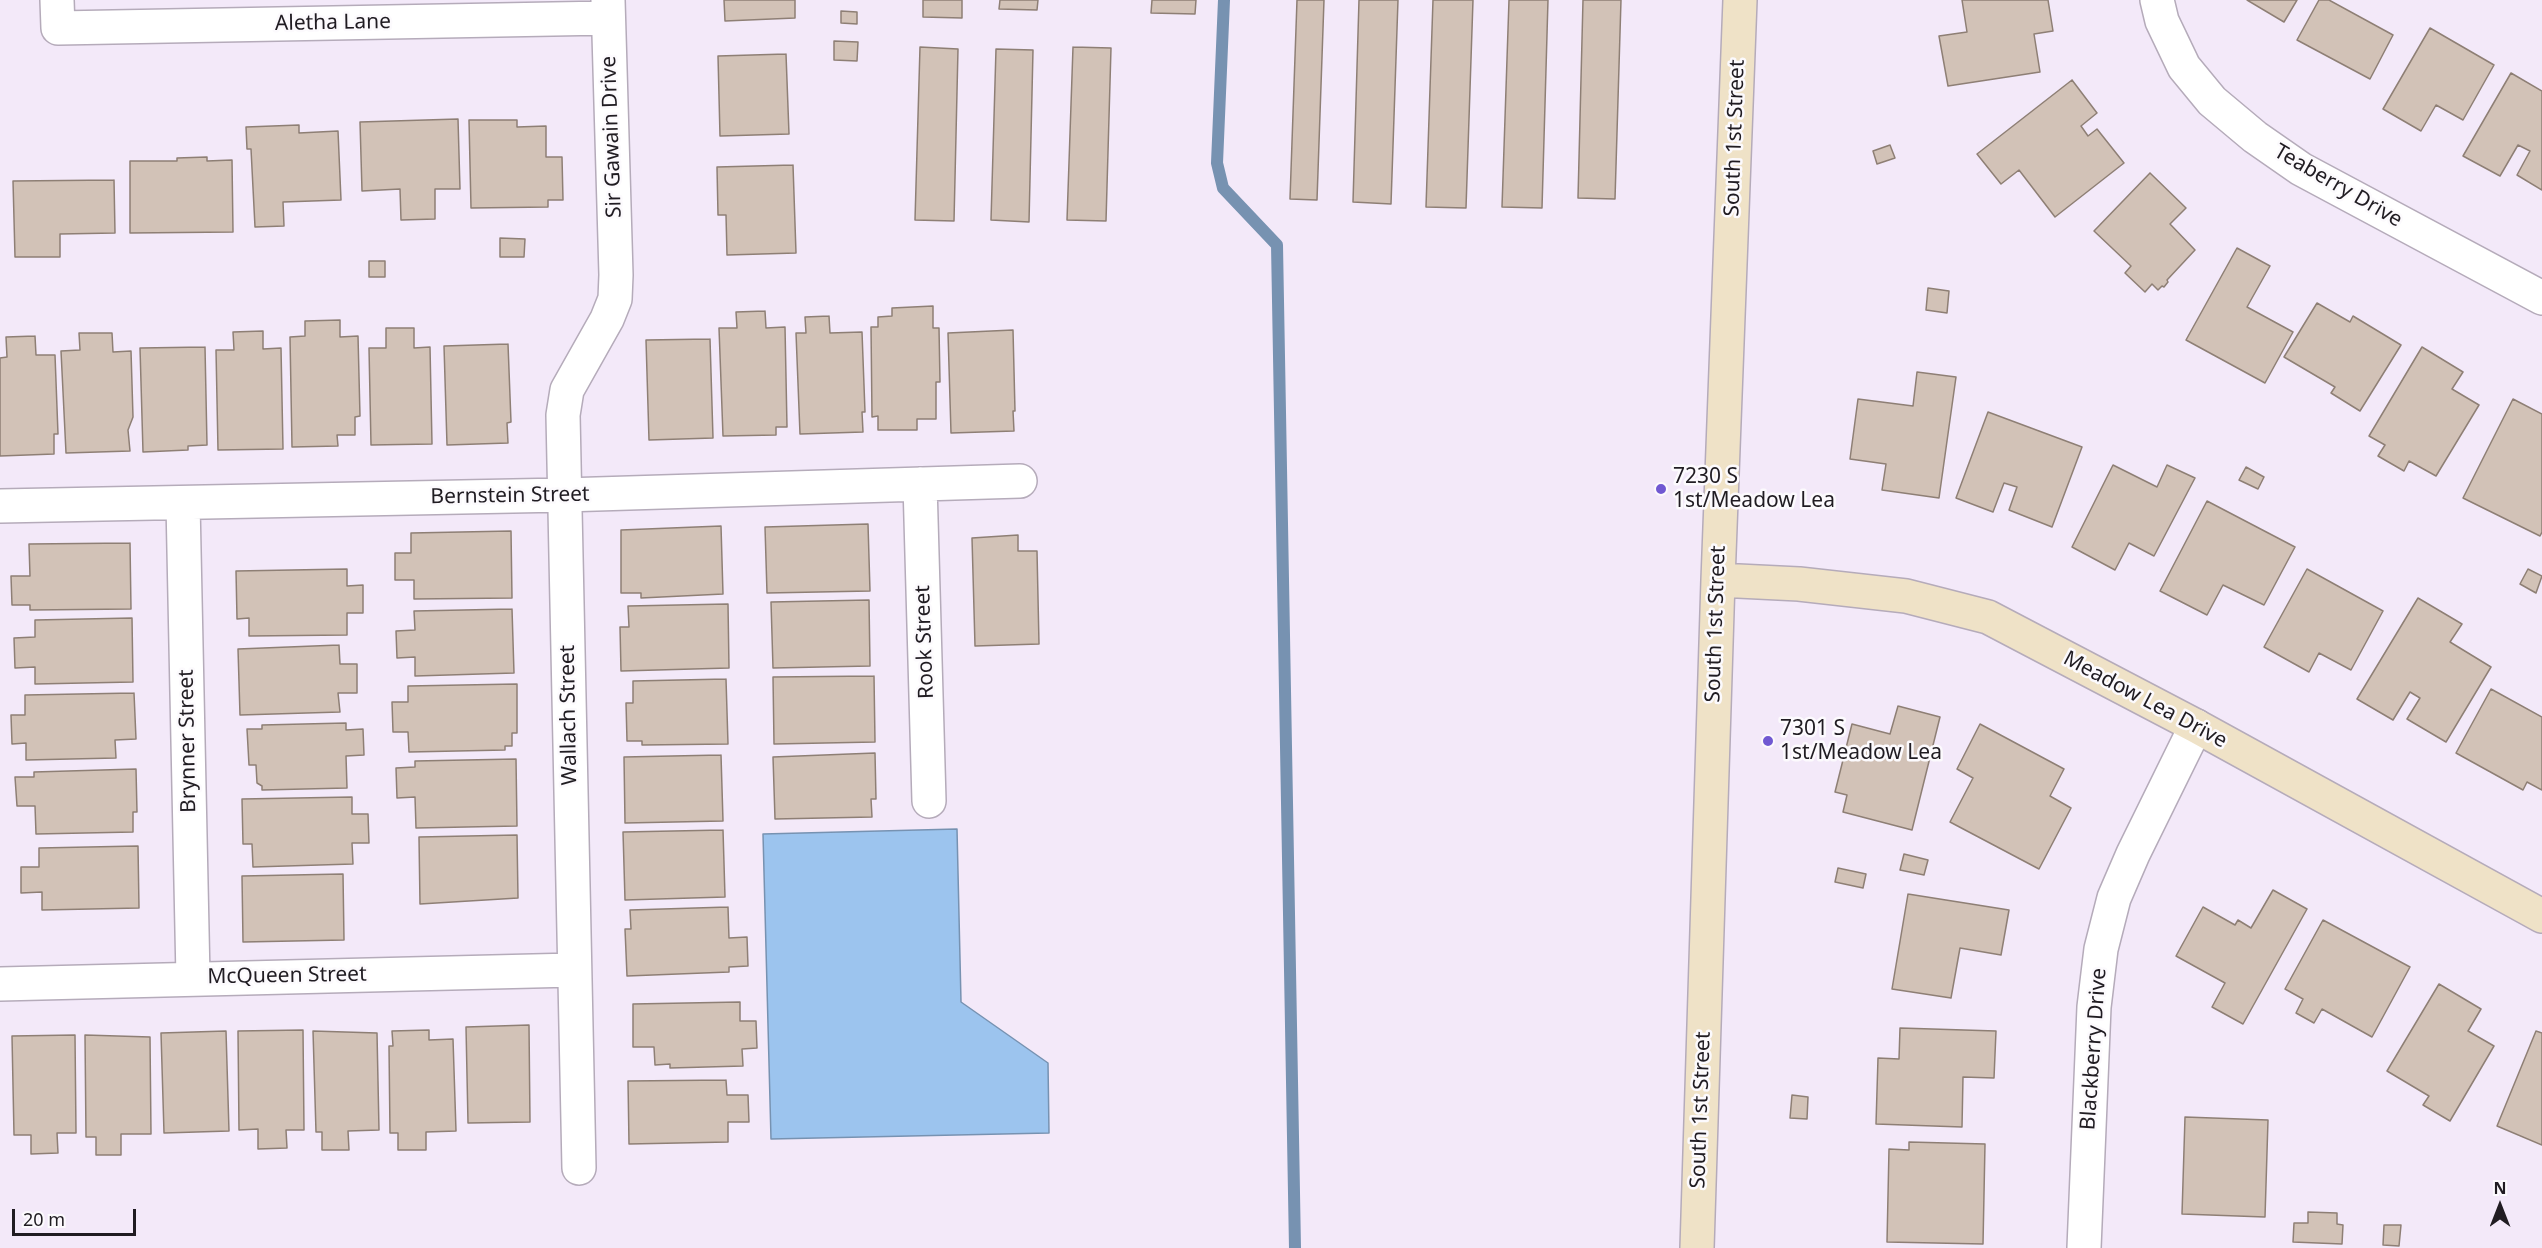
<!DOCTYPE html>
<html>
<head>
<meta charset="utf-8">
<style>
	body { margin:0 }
	#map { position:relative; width:2542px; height:1248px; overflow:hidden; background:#f3e9f9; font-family:"Noto Sans",sans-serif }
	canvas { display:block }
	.north { position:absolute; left:2470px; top:1176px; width:60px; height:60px; -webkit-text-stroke:4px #fcfafd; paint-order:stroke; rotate:0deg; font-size:16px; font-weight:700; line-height:24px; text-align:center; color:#201c22 }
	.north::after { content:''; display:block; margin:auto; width:21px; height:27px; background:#201c22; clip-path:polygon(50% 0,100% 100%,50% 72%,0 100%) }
	.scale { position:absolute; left:12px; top:1209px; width:124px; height:27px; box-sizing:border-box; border:3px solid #201c22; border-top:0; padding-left:8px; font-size:18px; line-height:21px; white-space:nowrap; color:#201c22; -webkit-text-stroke:4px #fcfafd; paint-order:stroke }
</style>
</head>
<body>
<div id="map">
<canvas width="2542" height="1248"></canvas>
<div class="north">N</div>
<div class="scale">20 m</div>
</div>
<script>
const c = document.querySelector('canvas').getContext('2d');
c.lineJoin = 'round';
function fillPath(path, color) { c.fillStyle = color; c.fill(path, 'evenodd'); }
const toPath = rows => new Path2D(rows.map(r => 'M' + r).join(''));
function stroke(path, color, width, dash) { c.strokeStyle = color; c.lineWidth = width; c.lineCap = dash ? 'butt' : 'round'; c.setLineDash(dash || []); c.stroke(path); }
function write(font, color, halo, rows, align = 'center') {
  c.font = font + ' "Noto Sans",sans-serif'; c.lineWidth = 5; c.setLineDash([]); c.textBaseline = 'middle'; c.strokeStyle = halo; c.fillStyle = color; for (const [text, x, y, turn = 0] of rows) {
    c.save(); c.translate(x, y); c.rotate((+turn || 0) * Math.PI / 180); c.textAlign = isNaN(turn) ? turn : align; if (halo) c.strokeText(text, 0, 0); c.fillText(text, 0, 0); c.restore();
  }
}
const water = toPath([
	[957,829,961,1002,1048,1063,1049,1133,771,1139,763,834,957,829]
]);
fillPath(water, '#9cc4ee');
stroke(water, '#7792b1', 1.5);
stroke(toPath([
	[1224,0,1217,163,1223,188,1277,245,1295,1248]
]), '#7792b1', 12);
const building = toPath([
	[724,0,795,0,795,18,725,21,724,0],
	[923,0,962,0,962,18,923,17,923,0],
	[1000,0,1038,0,1037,10,999,9,1000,0],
	[1152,0,1196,0,1195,14,1151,13,1152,0],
	[1297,0,1324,0,1317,200,1290,199,1297,0],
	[1359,0,1398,0,1391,204,1353,202,1359,0],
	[1433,0,1473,0,1466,208,1426,207,1433,0],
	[1509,0,1548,0,1542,208,1502,207,1509,0],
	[1583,0,1621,0,1615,199,1578,198,1583,0],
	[1962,0,2048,0,2053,31,2034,34,2040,72,1948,86,1939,36,1967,32,1962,0],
	[2247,0,2297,0,2284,22,2247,0],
	[2319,0,2329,0,2393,35,2370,79,2297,40,2319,0],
	[841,11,857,12,857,24,841,23,841,11],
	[2430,28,2494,65,2463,120,2436,105,2421,131,2383,109,2430,28],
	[834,41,858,42,857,61,834,60,834,41],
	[920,47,958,49,954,221,915,220,920,47],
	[1073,47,1111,48,1106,221,1067,220,1073,47],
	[996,49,1033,50,1029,222,991,220,996,49],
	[786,54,789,134,720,136,718,56,786,54],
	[2511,73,2542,91,2542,190,2517,175,2530,151,2518,145,2500,176,2463,156,2511,73],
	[2072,80,2097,113,2081,126,2088,136,2097,129,2124,163,2055,217,2019,170,2001,184,1977,154,2072,80],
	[458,119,460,189,435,189,435,219,401,220,400,189,362,191,360,122,458,119],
	[469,120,517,120,517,127,546,126,546,157,562,157,563,200,548,200,548,207,471,208,469,120],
	[299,125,299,133,338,131,341,200,283,202,284,226,255,227,251,149,247,149,246,127,299,125],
	[1890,145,1895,158,1877,164,1873,151,1890,145],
	[207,157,207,161,232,160,233,232,130,233,130,161,177,161,177,158,207,157],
	[793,165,796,253,727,255,726,215,718,215,717,167,793,165],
	[2150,173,2186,208,2170,224,2195,250,2167,280,2168,282,2164,287,2162,286,2158,290,2152,284,2145,292,2125,273,2131,266,2094,231,2150,173],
	[114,180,115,233,60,234,60,257,15,257,13,181,114,180],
	[500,238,525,239,524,257,500,257,500,238],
	[2237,248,2270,266,2247,307,2293,332,2265,383,2186,340,2237,248],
	[369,261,385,261,385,277,369,277,369,261],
	[1928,288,1949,291,1947,313,1926,310,1928,288],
	[2317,303,2350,322,2353,316,2401,345,2360,411,2331,393,2335,387,2284,357,2317,303],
	[933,306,933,328,939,328,940,382,936,382,936,419,917,419,917,430,878,430,878,416,872,417,871,327,878,327,878,317,892,316,892,308,933,306],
	[765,311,766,328,785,327,787,427,776,427,776,435,723,436,719,328,737,328,736,312,765,311],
	[829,316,830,333,862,332,865,412,862,412,863,432,800,434,796,333,806,333,805,317,829,316],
	[340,320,340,337,358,336,360,416,355,417,355,435,337,435,338,446,292,447,290,337,305,336,305,321,340,320],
	[386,328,414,328,414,348,430,347,432,444,371,445,369,348,386,348,386,328],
	[1013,330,1015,411,1013,411,1014,431,951,433,948,333,1013,330],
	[263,331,263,349,281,348,283,449,218,450,216,350,234,350,233,332,263,331],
	[79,333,112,333,113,352,131,351,133,417,128,430,130,451,66,453,61,351,80,350,79,333],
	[35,336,36,355,55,355,58,434,54,434,54,454,0,456,0,358,7,357,6,337,35,336],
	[710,339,713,438,649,440,646,340,710,339],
	[508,344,511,422,507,423,508,443,447,445,444,346,508,344],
	[205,347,207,445,188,446,188,450,143,452,140,348,205,347],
	[2422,347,2463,372,2452,389,2479,405,2436,476,2409,461,2404,471,2378,456,2385,445,2369,436,2422,347],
	[1917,372,1956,377,1939,498,1882,490,1886,464,1850,459,1858,399,1913,406,1917,372],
	[2513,399,2542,414,2542,532,2540,536,2463,498,2513,399],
	[1988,412,2082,447,2052,527,2009,510,2017,487,2004,483,1993,512,1956,498,1988,412],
	[2113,465,2157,487,2167,465,2195,478,2154,556,2129,543,2115,570,2072,547,2113,465],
	[2246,467,2264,477,2258,489,2239,480,2246,467],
	[2207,501,2295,547,2264,605,2223,585,2207,615,2160,591,2207,501],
	[868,524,870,591,767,593,765,527,868,524],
	[721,526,723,594,641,598,641,593,621,593,621,530,721,526],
	[511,531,512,598,414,599,414,580,395,580,395,553,411,553,411,533,511,531],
	[1018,535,1018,551,1037,551,1039,644,975,646,972,538,1018,535],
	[130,543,131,609,30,610,30,605,12,605,11,576,30,576,29,544,130,543],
	[347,569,347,586,363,585,363,613,347,613,347,635,249,636,249,618,237,619,236,571,347,569],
	[2307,569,2383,611,2351,670,2319,653,2309,672,2264,647,2307,569],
	[2528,569,2542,576,2536,593,2520,584,2528,569],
	[2418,598,2462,624,2450,642,2491,667,2446,742,2407,719,2420,698,2410,692,2393,720,2357,699,2418,598],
	[869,600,870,666,773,668,771,602,869,600],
	[728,604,729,668,621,671,620,627,629,627,628,606,728,604],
	[512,609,514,673,415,676,415,657,397,658,396,631,415,630,414,611,512,609],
	[132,618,133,682,35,684,35,667,15,668,14,638,35,637,35,620,132,618],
	[339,645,340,664,357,664,357,693,338,693,340,712,240,715,238,649,339,645],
	[874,676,875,742,774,744,773,677,874,676],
	[726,679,728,744,642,745,642,741,627,741,626,703,633,703,633,681,726,679],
	[517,684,517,733,512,733,512,746,505,746,505,750,409,752,408,732,393,732,392,702,408,702,408,686,517,684],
	[2491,689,2542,717,2542,790,2527,782,2523,790,2456,753,2491,689],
	[134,693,136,739,115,740,116,758,26,760,26,743,12,744,11,715,25,715,25,695,134,693],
	[1898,706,1940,717,1912,830,1843,812,1847,795,1835,792,1852,724,1890,734,1898,706],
	[346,723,346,730,363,729,364,755,346,756,347,788,262,790,262,786,257,783,256,765,249,765,247,729,262,729,262,725,346,723],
	[1980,724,2064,769,2050,796,2071,808,2039,869,1950,822,1973,778,1957,769,1980,724],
	[875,753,876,799,871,799,872,817,775,819,773,757,875,753],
	[721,755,723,821,625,823,624,757,721,755],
	[516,759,517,826,416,828,415,797,397,798,396,768,415,767,415,761,516,759],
	[136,769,137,812,133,812,133,832,36,834,35,806,17,806,15,777,34,777,34,772,136,769],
	[352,797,352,814,368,814,369,843,352,843,353,864,253,867,252,844,243,844,242,799,352,797],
	[723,830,725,897,625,900,623,832,723,830],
	[517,835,518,898,420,904,419,837,517,835],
	[138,846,139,908,42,910,42,892,21,893,21,867,39,867,39,848,138,846],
	[1904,854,1928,860,1924,875,1900,870,1904,854],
	[1838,868,1866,874,1863,888,1835,882,1838,868],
	[343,874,344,940,243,942,242,876,343,874],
	[2273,890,2307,909,2243,1024,2212,1007,2225,983,2176,956,2203,907,2235,925,2238,920,2251,928,2273,890],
	[1908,894,2009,910,2001,955,1960,948,1951,998,1892,989,1908,894],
	[728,907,729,938,747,937,748,966,729,967,729,972,627,976,625,929,631,929,630,910,728,907],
	[2323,920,2410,967,2372,1037,2322,1009,2314,1023,2296,1013,2303,999,2285,989,2323,920],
	[2439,984,2481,1009,2468,1031,2494,1046,2450,1121,2423,1105,2429,1096,2387,1071,2439,984],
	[740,1002,740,1021,756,1021,757,1048,742,1049,743,1066,670,1068,670,1064,655,1065,654,1047,633,1047,633,1004,740,1002],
	[529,1025,530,1122,468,1123,466,1027,529,1025],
	[1900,1028,1996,1031,1994,1078,1963,1077,1962,1127,1876,1124,1878,1058,1899,1059,1900,1028],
	[303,1030,304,1130,286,1130,287,1148,258,1149,258,1129,239,1130,238,1031,303,1030],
	[429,1030,429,1040,453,1039,456,1131,426,1132,426,1150,398,1150,398,1133,390,1133,389,1046,393,1046,392,1031,429,1030],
	[226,1031,229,1131,164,1133,161,1033,226,1031],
	[313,1031,377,1033,379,1130,348,1131,349,1150,322,1150,322,1132,316,1132,313,1031],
	[2536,1031,2542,1033,2542,1145,2497,1126,2536,1031],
	[75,1035,76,1133,57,1133,58,1153,31,1154,31,1135,14,1135,12,1036,75,1035],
	[85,1035,150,1037,151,1134,121,1134,121,1155,96,1155,96,1137,86,1137,85,1035],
	[726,1080,727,1095,748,1095,749,1122,728,1122,728,1142,629,1144,628,1081,726,1080],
	[1792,1095,1808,1097,1807,1119,1790,1118,1792,1095],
	[2185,1117,2268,1120,2265,1217,2182,1214,2185,1117],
	[1909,1142,1985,1144,1983,1244,1887,1242,1889,1149,1909,1150,1909,1142],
	[2308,1212,2337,1213,2337,1224,2343,1225,2342,1244,2293,1242,2294,1223,2308,1223,2308,1212],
	[2384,1225,2401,1225,2399,1246,2383,1245,2384,1225]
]);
fillPath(building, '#d2c2b7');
stroke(building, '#8e7f75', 1.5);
const street = toPath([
	[57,0,58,28,608,18],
	[2157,0,2162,21,2184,67,2212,101,2255,137,2301,169,2542,298],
	[920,484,929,801],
	[183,503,193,978],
	[0,506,564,495,1020,481],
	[0,984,574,970],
	[579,1168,563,415,567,390,607,319,615,299,616,275,608,0],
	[2084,1248,2094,1007,2101,949,2114,898,2133,854,2196,726]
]);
const secondary = toPath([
	[1718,580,1799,584,1906,596,1988,617,2196,726,2542,916],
	[1697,1248,1718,580,1740,0]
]);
stroke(street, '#b5abba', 36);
stroke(secondary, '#b5abba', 36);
stroke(street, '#fff', 33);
stroke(secondary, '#efe2c7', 33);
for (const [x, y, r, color] of [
	[1661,489,6,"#7058d2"],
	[1768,741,6,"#7058d2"]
]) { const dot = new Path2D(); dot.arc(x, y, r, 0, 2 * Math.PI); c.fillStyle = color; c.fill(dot); stroke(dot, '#fcfafd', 2); }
write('21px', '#201c22', '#fcfafd', [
	["Aletha Lane",333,23,-1],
	["Sir Gawain Drive",612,137,-92],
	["South 1st Street",1735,138,-88],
	["Teaberry Drive",2338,186,30],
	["Bernstein Street",510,496,-1],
	["South 1st Street",1716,624,-88],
	["Rook Street",925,642,-92],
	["Meadow Lea Drive",2145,700,28],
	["Wallach Street",569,715,-91],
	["Brynner Street",188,741,-91],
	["McQueen Street",287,976,-1],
	["Blackberry Drive",2094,1049,-86],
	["South 1st Street",1701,1110,-88]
]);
write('21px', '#201c22', '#fcfafd', [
	["7230 S",1673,477],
	["1st/Meadow Lea",1673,501],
	["7301 S",1780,729],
	["1st/Meadow Lea",1780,753]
], 'left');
</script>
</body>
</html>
